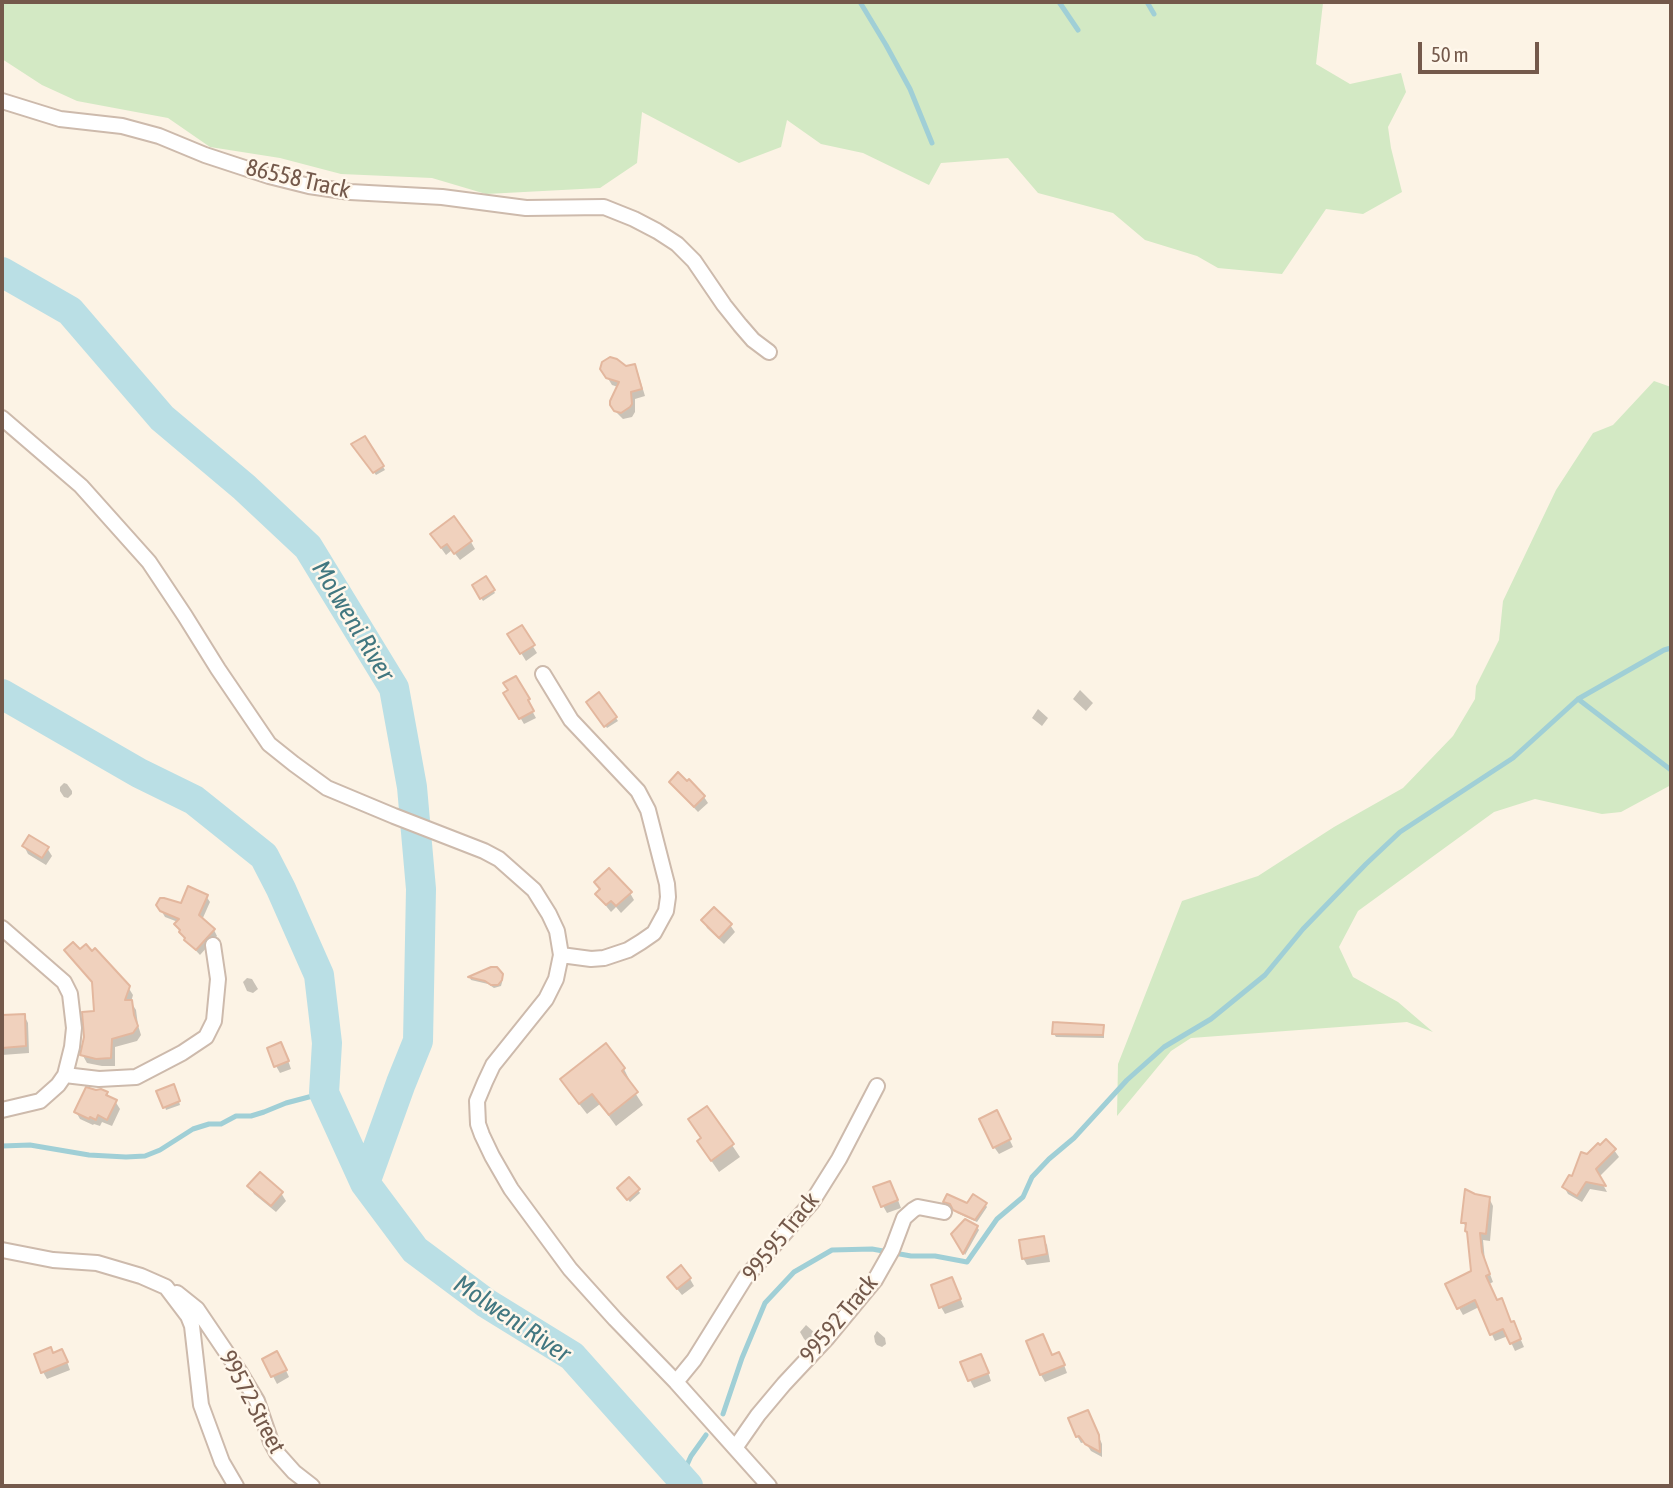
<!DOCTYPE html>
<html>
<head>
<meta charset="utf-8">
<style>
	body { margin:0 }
	#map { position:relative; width:1673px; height:1488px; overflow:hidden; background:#fcf3e5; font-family:"Asap Condensed",sans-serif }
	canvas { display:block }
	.frame { position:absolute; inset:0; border:4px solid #74594b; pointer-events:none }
	.scale { position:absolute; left:1418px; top:42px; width:121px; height:32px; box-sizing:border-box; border:4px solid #74594b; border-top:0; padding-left:9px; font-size:21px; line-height:24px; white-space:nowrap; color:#74594b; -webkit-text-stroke:5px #fff7eb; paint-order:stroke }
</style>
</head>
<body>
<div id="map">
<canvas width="1673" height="1488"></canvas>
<div class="frame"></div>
<div class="scale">50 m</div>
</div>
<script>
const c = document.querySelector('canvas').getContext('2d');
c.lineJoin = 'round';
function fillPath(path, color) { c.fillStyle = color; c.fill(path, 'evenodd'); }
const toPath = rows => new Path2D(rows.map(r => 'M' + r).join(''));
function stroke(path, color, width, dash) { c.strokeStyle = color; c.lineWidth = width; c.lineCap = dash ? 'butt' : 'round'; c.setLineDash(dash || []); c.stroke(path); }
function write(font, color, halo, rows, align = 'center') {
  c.font = font + ' "Asap Condensed",sans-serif'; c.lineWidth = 5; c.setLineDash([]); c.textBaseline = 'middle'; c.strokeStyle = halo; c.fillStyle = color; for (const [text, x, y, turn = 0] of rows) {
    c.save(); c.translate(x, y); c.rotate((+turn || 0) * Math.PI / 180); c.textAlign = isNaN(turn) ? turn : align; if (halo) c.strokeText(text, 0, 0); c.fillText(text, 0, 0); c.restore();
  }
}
fillPath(toPath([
	[2,2,1321,2,1323,3,1316,64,1350,84,1401,73,1406,92,1388,127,1391,148,1402,192,1363,214,1326,209,1282,274,1218,268,1197,256,1145,240,1113,213,1038,193,1008,158,941,163,929,185,863,153,821,144,787,120,781,147,739,163,642,112,637,163,600,188,486,194,432,178,341,174,280,158,210,147,168,118,77,101,42,85,2,59],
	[1654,381,1671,387,1671,785,1621,812,1602,814,1535,799,1494,812,1358,911,1339,947,1353,977,1398,1002,1433,1032,1407,1022,1191,1038,1171,1051,1117,1116,1118,1064,1182,901,1258,876,1334,827,1403,788,1453,736,1475,699,1476,686,1499,640,1503,601,1556,490,1593,433,1613,425]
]), '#d3e9c4');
fillPath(toPath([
	[634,366,638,373,645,396,635,399,635,412,632,417,623,419,616,412,612,404,618,387,612,385,607,377],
	[365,438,385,470,376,475,355,447],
	[436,541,471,542,475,549,460,560,452,550,446,555],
	[485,578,495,593,483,601,474,586],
	[521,627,537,653,526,661,510,635],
	[515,678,532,706,530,707,536,718,524,724,506,694],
	[1080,690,1093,703,1086,711,1073,699],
	[599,694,618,721,607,728,588,702],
	[1038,709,1048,718,1042,726,1032,718],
	[671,782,704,797,708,803,698,812,675,788],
	[64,783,67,784,72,791,72,794,68,798,64,797,60,791,60,787],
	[24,846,47,848,52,856,46,865,28,854],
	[596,882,630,893,634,900,621,913,616,907,611,912,602,901,597,894,601,891],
	[206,896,210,902,202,920,214,930,217,936,200,955,184,938,176,924,178,922,165,917,158,905,182,905],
	[703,920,730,925,735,932,724,944,707,928],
	[66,950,128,987,133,995,131,1002,136,1010,138,1025,141,1035,137,1041,115,1047,115,1066,102,1066,87,1063,82,1054,96,1012,94,985,71,958],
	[494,969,499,970,503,979,501,986,494,988,488,984,471,980,470,978],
	[247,978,252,979,258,989,253,993,247,991,243,982],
	[24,1015,28,1023,29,1053,2,1055,2,1017],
	[1102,1027,1104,1030,1104,1038,1056,1037,1054,1034],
	[285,1052,291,1069,280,1073,276,1066],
	[624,1069,630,1081,628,1082,643,1105,616,1126,600,1104,587,1114,569,1091,563,1080],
	[175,1089,180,1105,166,1110,165,1107],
	[107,1093,110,1099,115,1101,120,1109,112,1126,102,1122,100,1126,94,1124,93,1125,80,1119,76,1112],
	[707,1108,740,1157,719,1172,706,1153],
	[1000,1119,1013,1147,999,1154,994,1147],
	[1614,1150,1619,1157,1599,1177,1607,1192,1590,1189,1582,1202,1568,1194,1564,1187,1587,1156],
	[250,1187,281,1193,286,1201,276,1212,254,1194],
	[638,1190,640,1193,630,1202,621,1192],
	[894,1190,901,1208,887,1213,883,1206],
	[1489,1198,1493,1206,1490,1241,1483,1240,1485,1261,1493,1282,1489,1284,1497,1302,1517,1331,1524,1347,1515,1351,1508,1336,1495,1341,1479,1307,1463,1315,1459,1308,1473,1272,1467,1229,1463,1222],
	[945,1202,968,1205,985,1204,987,1207,977,1222,957,1213,953,1207,947,1205],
	[977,1227,979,1230,965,1255,953,1234],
	[1043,1238,1047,1245,1050,1262,1027,1265,1023,1258],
	[690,1279,694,1286,682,1295,673,1284],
	[952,1279,964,1307,945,1314,941,1307],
	[806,1325,816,1334,820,1341,814,1348,804,1339,800,1332],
	[877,1331,885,1338,886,1344,882,1347,877,1345,875,1342,874,1336],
	[66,1359,70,1370,47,1379,43,1372],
	[264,1359,281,1360,289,1377,277,1384],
	[1063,1362,1067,1373,1045,1382,1041,1375],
	[985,1363,991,1381,974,1388,970,1380],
	[1091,1419,1102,1444,1102,1457,1091,1451,1085,1442,1081,1443,1077,1436]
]), '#0003');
stroke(toPath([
	[860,2,886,45,910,89,932,143],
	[1059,2,1078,30],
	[1147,2,1154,14],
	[1578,699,1671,770],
	[2,1146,30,1145,89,1155,126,1157,145,1156,160,1150,193,1129,209,1124,221,1124,236,1116,251,1116,264,1112,286,1103,324,1093],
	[723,1414,742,1358,765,1303,794,1272,832,1250,872,1249,911,1256,935,1256,967,1262,997,1219,1023,1197,1032,1177,1049,1159,1074,1138,1127,1080,1164,1047,1211,1019,1265,975,1303,929,1366,864,1400,832,1513,758,1578,699,1664,650,1671,648],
	[681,1478,691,1456,706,1435]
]), '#a0cfd6', 5);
stroke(toPath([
	[2,272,70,311,162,418,244,487,308,547,394,688,412,787,421,889,418,1041,401,1083,365,1183,415,1250,486,1303,572,1356,688,1486],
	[2,694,139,773,194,800,264,856,281,889,319,975,327,1043,324,1093,365,1183]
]), '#badfe5', 30);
const building = toPath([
	[610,357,617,359,626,366,635,364,642,389,631,392,632,404,630,407,621,413,614,411,610,405,610,401,619,382,606,378,600,369,602,362,610,357],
	[365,436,384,466,373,473,351,444,365,436],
	[454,516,472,541,454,554,447,544,441,548,430,534,454,516],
	[486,576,495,590,480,599,472,585,486,576],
	[522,625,535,645,520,654,507,634,522,625],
	[516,676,530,699,528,700,534,711,519,719,503,693,508,690,503,683,516,676],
	[599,692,617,717,604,727,586,702,599,692],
	[678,772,687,781,689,779,705,796,694,807,669,782,678,772],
	[29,835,49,847,42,858,22,846,29,835],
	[609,868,632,892,616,906,611,901,606,905,595,894,600,889,594,882,609,868],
	[188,886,208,895,199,915,215,929,196,950,184,940,185,938,179,932,180,930,174,924,179,919,160,911,156,905,160,898,164,898,181,903,188,886],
	[714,907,732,924,719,938,701,920,714,907],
	[73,942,80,949,86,944,92,951,95,948,130,986,125,1000,132,1000,134,1015,138,1026,133,1033,112,1039,111,1058,96,1059,80,1055,84,1037,82,1012,94,1011,92,982,64,950,73,942],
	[491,967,497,967,503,974,502,980,498,985,491,985,485,981,468,977,491,967],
	[25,1014,26,1046,2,1048,2,1015,25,1014],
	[1053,1022,1104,1025,1103,1035,1052,1034,1053,1022],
	[281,1042,289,1061,274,1067,267,1048,281,1042],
	[606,1043,625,1068,622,1071,638,1092,609,1115,592,1094,579,1104,560,1079,606,1043],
	[174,1084,180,1101,163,1108,156,1091,174,1084],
	[86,1087,96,1090,101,1089,108,1092,106,1095,117,1100,107,1120,98,1115,96,1120,90,1117,89,1119,74,1112,86,1087],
	[707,1106,734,1144,711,1161,697,1141,701,1138,688,1119,707,1106],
	[997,1110,1011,1139,993,1148,979,1119,997,1110],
	[1606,1139,1616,1149,1596,1169,1606,1186,1586,1182,1577,1196,1562,1187,1569,1175,1572,1176,1581,1152,1587,1154,1598,1143,1600,1145,1606,1139],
	[260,1172,283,1192,271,1206,247,1186,260,1172],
	[629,1177,640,1189,627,1200,617,1188,629,1177],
	[890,1181,898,1200,881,1207,873,1187,890,1181],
	[1465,1189,1475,1194,1490,1197,1486,1234,1480,1233,1482,1252,1490,1274,1486,1276,1497,1300,1502,1298,1511,1322,1514,1321,1521,1339,1510,1344,1503,1329,1490,1335,1475,1300,1457,1309,1445,1284,1471,1271,1467,1232,1465,1231,1466,1223,1461,1223,1465,1189],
	[947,1194,967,1203,973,1194,987,1203,975,1220,953,1210,950,1204,943,1202,947,1194],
	[965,1219,978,1226,963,1254,951,1234,965,1219],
	[1044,1236,1047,1254,1022,1259,1019,1240,1044,1236],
	[681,1265,691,1278,677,1289,667,1277,681,1265],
	[952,1277,961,1299,939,1308,931,1285,952,1277],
	[1043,1334,1052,1355,1059,1352,1065,1365,1040,1375,1026,1341,1043,1334],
	[51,1347,53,1353,62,1349,68,1362,41,1373,34,1354,51,1347],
	[277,1351,287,1370,271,1377,262,1359,277,1351],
	[981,1354,989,1373,968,1381,960,1362,981,1354],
	[1088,1410,1099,1435,1100,1452,1085,1444,1079,1436,1076,1437,1068,1418,1088,1410]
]);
fillPath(building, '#f0d1bd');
stroke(building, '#e3b79e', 2);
const minor = toPath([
	[2,101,60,119,122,126,159,136,205,155,269,176,309,186,350,192,442,197,526,208,604,207,634,219,657,231,677,244,694,261,724,305,740,325,753,340,769,352],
	[2,418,81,486,149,562,185,616,218,669,269,744,294,764,327,788,394,816,484,851,499,859,534,890,549,914,557,931,561,955,556,979,546,999,493,1065,485,1082,477,1101,478,1124,482,1135,492,1156,511,1189,570,1269,615,1319,676,1382,769,1486],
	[543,674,571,720,638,791,648,810,667,884,668,897,666,911,654,933,641,942,628,950,604,958,591,959,561,955],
	[2,928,64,982,70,994,74,1028,72,1047,65,1075,58,1085,40,1101,2,1110],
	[65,1075,99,1079,136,1077,182,1053,206,1037,214,1021,218,979,213,945],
	[2,1250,53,1260,97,1263,141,1276,166,1287,188,1316,192,1326,201,1405,222,1462,236,1486],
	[177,1293,197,1309,239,1371,257,1401,271,1442,277,1453,294,1472,312,1486],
	[676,1382,694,1360,745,1278,812,1202,839,1159,877,1086],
	[735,1448,758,1415,784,1384,827,1338,875,1280,892,1250,904,1218,913,1210,918,1207,944,1212]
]);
stroke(minor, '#cdbaac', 18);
stroke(minor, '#fff', 14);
write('24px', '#74594b', '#fff7eb', [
	["86558 Track",298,179,13],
	["99595 Track",781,1237,-51],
	["99592 Track",839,1319,-50],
	["99572 Street",252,1402,62]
]);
write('italic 26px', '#427780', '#fff7eb', [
	["Molweni River",353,621,59],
	["Molweni River",512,1319,34]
]);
</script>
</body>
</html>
